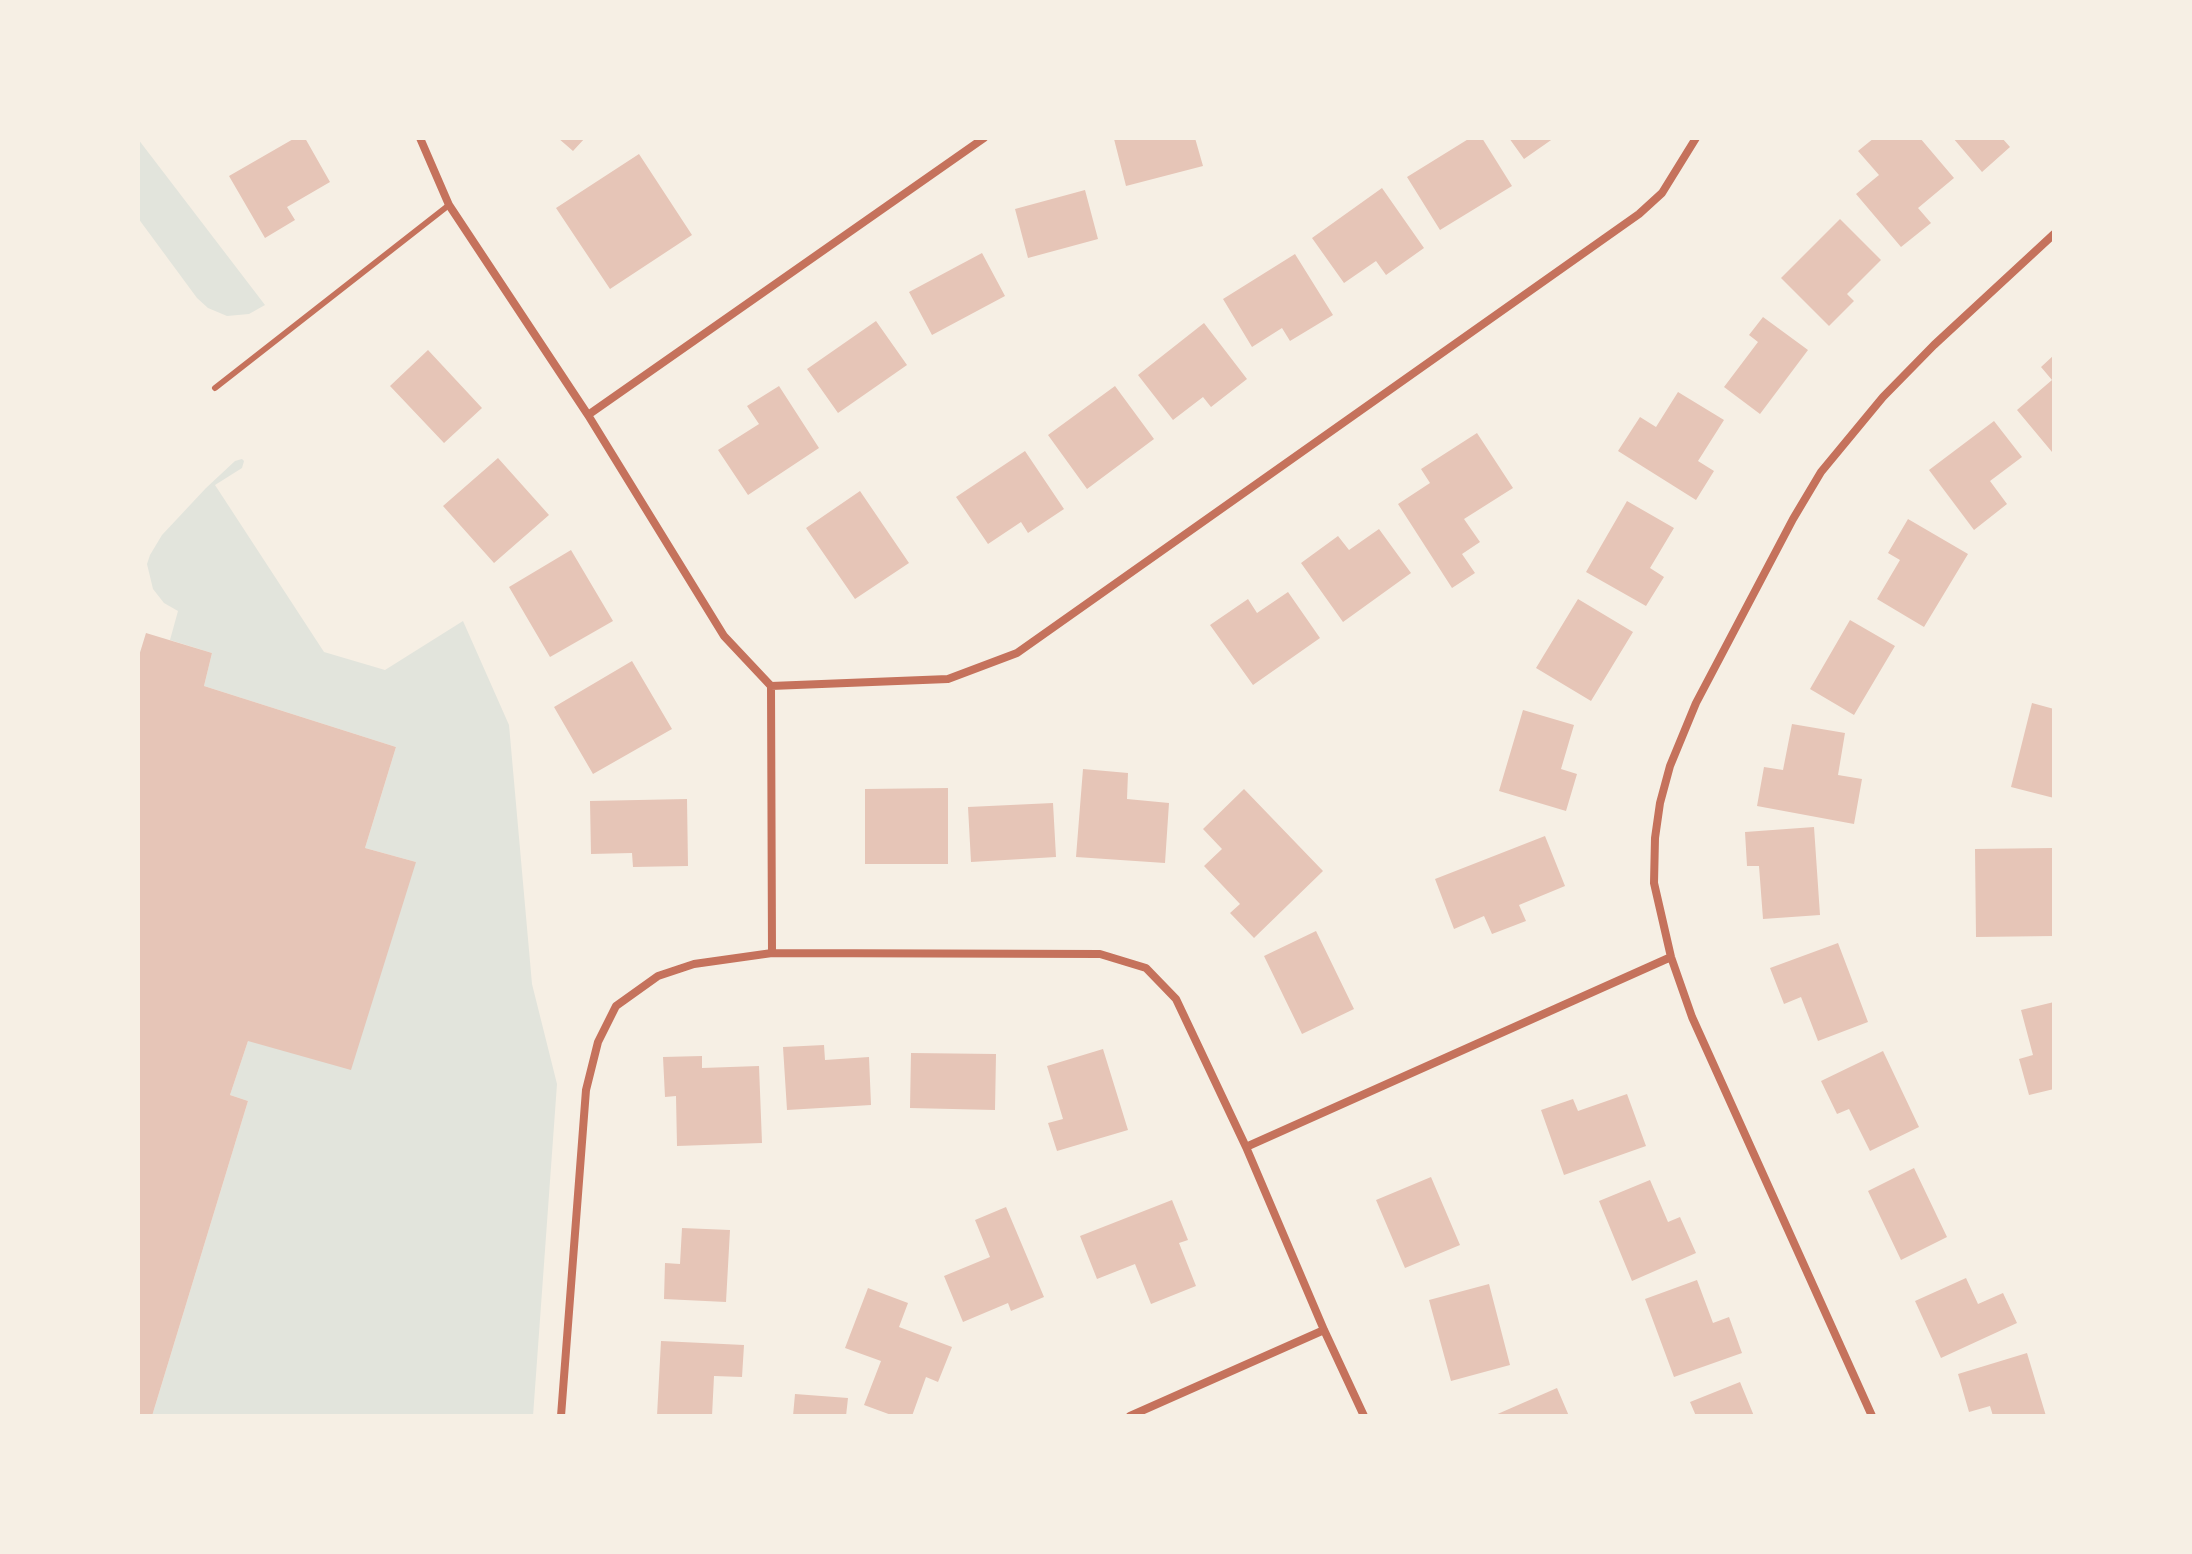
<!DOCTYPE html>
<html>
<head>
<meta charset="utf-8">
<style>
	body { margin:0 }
	#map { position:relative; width:2192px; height:1554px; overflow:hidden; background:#f6efe4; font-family:Overpass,sans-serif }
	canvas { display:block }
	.frame { position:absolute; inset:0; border:140px solid #f6efe4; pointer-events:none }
</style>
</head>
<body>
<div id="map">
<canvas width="2192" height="1554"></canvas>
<div class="frame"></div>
</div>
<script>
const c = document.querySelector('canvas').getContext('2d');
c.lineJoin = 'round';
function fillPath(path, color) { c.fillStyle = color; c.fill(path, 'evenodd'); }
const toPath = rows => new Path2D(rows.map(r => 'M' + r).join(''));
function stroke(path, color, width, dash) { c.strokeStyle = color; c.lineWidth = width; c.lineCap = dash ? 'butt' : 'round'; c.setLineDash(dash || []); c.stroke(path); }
fillPath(toPath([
	[138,139,265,305,249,314,227,316,208,308,197,298,138,218],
	[242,459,244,461,242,468,215,485,324,652,385,670,463,621,509,725,532,984,557,1084,533,1416,152,1416,248,1101,230,1095,248,1041,416,862,365,848,396,747,204,686,212,653,170,640,178,611,164,603,153,589,147,564,150,555,162,535,206,488,235,461]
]), '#e2e4dc');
fillPath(toPath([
	[295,138,305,138,330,182,287,207,295,220,265,238,229,176],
	[558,138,585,138,573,151],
	[1195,138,1203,166,1126,186,1114,139],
	[1470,138,1482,138,1512,186,1440,230,1407,177],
	[1509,138,1554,138,1524,159],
	[1874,138,1920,138,1954,178,1918,208,1931,223,1901,247,1856,194,1879,175,1858,151],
	[1953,138,2002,138,2010,147,1982,172],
	[639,154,692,235,610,289,556,208],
	[1382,188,1424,248,1386,275,1376,261,1344,283,1312,238],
	[1085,190,1098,239,1028,258,1015,209],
	[1840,219,1881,260,1847,294,1854,301,1829,326,1781,278],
	[982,253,1005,296,932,335,909,292],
	[1295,254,1333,315,1290,341,1282,328,1252,347,1223,299],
	[1763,317,1808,350,1760,414,1724,387,1758,342,1749,335],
	[876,321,907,365,838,413,807,369],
	[1204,323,1247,379,1211,407,1203,397,1173,420,1138,375],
	[428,350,482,408,444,443,390,386],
	[2054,355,2054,450,2052,452,2017,410,2052,380,2041,367],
	[779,386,819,448,748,495,718,450,759,424,747,406],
	[1115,386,1154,439,1087,489,1048,435],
	[1678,392,1724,420,1698,461,1714,471,1696,500,1618,451,1640,417,1656,427],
	[1994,421,2022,457,1990,481,2007,504,1974,530,1929,470],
	[1477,433,1513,488,1464,519,1480,542,1462,554,1475,573,1452,588,1398,504,1430,483,1421,469],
	[1025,451,1064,509,1028,533,1021,522,988,544,956,497],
	[498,458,549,515,494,563,443,506],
	[860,491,909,563,855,599,806,528],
	[1627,501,1674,528,1650,568,1664,577,1646,606,1586,572],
	[1908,519,1968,554,1924,627,1877,599,1900,560,1888,553],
	[1379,529,1411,573,1343,622,1301,563,1338,536,1349,550],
	[571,550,613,621,550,657,509,587],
	[1288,592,1320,638,1253,685,1210,625,1248,599,1257,613],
	[1578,599,1633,632,1591,701,1536,668],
	[1850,620,1895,646,1854,715,1810,689],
	[146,633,212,653,204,686,396,747,365,848,416,862,351,1070,248,1041,230,1095,248,1101,152,1416,138,1416,138,659],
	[632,661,672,729,593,774,554,707],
	[2032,703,2054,709,2054,798,2011,787],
	[1523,710,1574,725,1561,769,1577,774,1566,811,1499,791],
	[1792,724,1845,733,1838,775,1862,779,1854,824,1757,806,1764,767,1783,770],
	[1083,769,1128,773,1127,799,1169,803,1165,863,1076,857],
	[948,788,948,864,865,864,865,789],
	[1244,789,1323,871,1254,938,1230,913,1240,904,1204,866,1222,849,1203,829],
	[687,799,688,866,633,867,632,853,591,854,590,801],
	[1053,803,1056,857,971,862,968,807],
	[1814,827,1820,915,1763,919,1759,866,1747,866,1745,832],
	[1545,836,1565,886,1519,905,1526,921,1492,934,1484,916,1454,929,1435,879],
	[2053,848,2054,936,1976,937,1975,849],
	[1316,931,1354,1009,1302,1034,1264,956],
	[1838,943,1868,1022,1818,1041,1801,997,1784,1004,1770,968],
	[2054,1002,2054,1089,2029,1095,2019,1059,2033,1055,2021,1010],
	[824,1045,825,1060,869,1057,871,1105,787,1110,783,1047],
	[1103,1049,1128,1130,1057,1151,1048,1123,1063,1119,1047,1066],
	[1883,1051,1919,1127,1870,1151,1849,1109,1837,1114,1821,1081],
	[911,1053,996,1054,995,1110,910,1108],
	[702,1056,702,1068,759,1066,762,1143,677,1146,676,1096,665,1097,663,1057],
	[1627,1094,1646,1146,1564,1175,1541,1110,1573,1099,1578,1111],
	[1914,1168,1947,1237,1901,1260,1868,1191],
	[1431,1177,1460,1245,1405,1268,1376,1200],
	[1650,1180,1668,1222,1680,1217,1696,1253,1632,1281,1599,1201],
	[1172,1200,1188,1240,1179,1243,1196,1286,1151,1304,1135,1264,1097,1279,1080,1236],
	[1006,1207,1044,1297,1011,1311,1008,1303,963,1322,944,1276,990,1257,975,1220],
	[682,1228,730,1230,726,1302,664,1299,665,1263,680,1264],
	[1966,1278,1978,1304,2003,1293,2017,1323,1941,1358,1915,1301],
	[1697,1280,1713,1323,1729,1317,1742,1353,1674,1377,1645,1299],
	[1489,1284,1510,1365,1451,1381,1429,1300],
	[868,1288,908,1303,899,1327,952,1347,938,1382,926,1377,912,1416,894,1416,864,1405,881,1361,845,1348],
	[661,1341,744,1345,742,1377,714,1376,712,1416,657,1416],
	[2027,1353,2046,1416,1993,1416,1990,1406,1969,1412,1958,1374],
	[1740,1382,1754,1416,1696,1416,1690,1402],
	[1557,1388,1569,1416,1493,1416],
	[795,1394,848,1398,846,1416,793,1416]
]), '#e6c5b7');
stroke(toPath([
	[215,388,449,205]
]), '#c5725c', 6);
stroke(toPath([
	[420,138,449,205,588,415,724,636,771,686,772,953],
	[588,415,984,138],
	[771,686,948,679,1017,653,1639,214,1662,193,1696,138],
	[1246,1147,1671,957],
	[561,1416,586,1090,598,1042,616,1006,658,976,694,964,772,953,1100,954,1146,968,1176,999,1246,1147,1324,1330,1364,1416],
	[1130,1416,1324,1330],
	[1872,1416,1692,1017,1671,957,1654,883,1655,838,1660,803,1670,766,1696,703,1793,519,1821,472,1883,397,1934,345,2054,234]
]), '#c5725c', 8);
</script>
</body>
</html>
